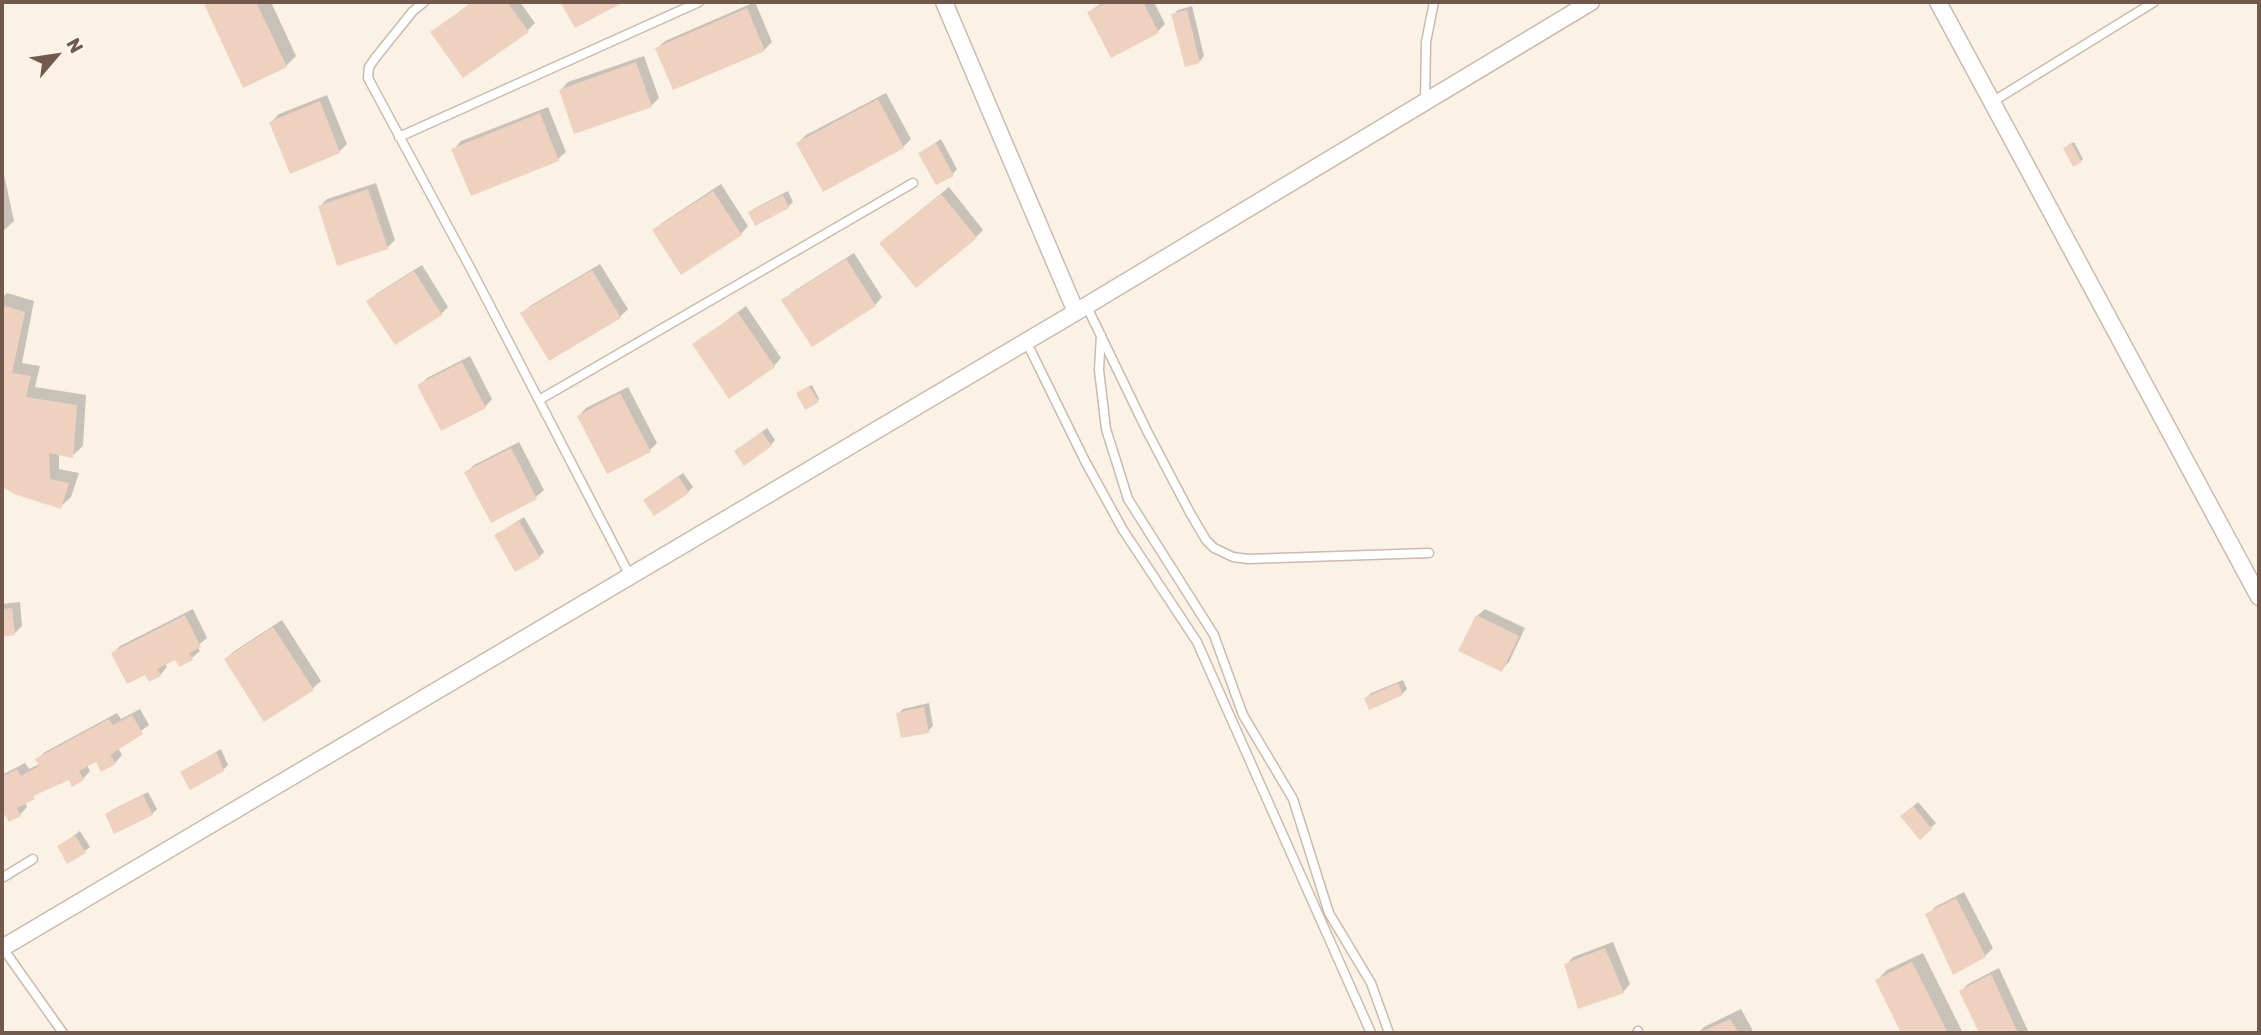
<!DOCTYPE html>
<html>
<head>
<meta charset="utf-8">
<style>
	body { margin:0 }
	#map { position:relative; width:2261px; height:1035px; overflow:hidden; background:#fbf2e6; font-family:Rubik,sans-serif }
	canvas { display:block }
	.frame { position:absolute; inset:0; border:4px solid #73594c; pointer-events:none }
	.north { position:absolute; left:21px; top:21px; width:70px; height:70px; -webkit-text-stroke:5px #fef7ed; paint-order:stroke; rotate:61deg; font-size:19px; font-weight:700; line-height:28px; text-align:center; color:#73594c }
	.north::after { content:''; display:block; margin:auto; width:24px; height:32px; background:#73594c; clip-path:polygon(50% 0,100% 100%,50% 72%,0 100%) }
</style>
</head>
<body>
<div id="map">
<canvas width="2261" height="1035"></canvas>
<div class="frame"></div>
<div class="north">N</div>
</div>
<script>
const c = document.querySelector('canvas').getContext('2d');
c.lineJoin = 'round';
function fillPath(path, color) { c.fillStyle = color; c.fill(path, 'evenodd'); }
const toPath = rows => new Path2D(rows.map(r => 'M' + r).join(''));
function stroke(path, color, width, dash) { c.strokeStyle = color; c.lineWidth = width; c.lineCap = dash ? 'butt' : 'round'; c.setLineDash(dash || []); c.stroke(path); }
fillPath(toPath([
	[205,2,271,2,296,56,286,66,243,86],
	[472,2,520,2,535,23,527,31,433,32],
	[755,2,772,42,764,50,674,88,657,48,665,41],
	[1103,2,1154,2,1165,24,1158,31,1089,12],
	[1192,6,1204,56,1200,61,1186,65,1173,15,1178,10],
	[644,56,659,98,651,106,561,90,568,82],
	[886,93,911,139,903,147,823,189,798,143,806,135],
	[327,95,347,144,339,152,271,122,279,114],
	[548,107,566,152,558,159,454,149,461,141],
	[941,139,957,169,953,174,920,153],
	[2074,142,2083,159,2081,161,2067,146],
	[2,165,14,221,2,232],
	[376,183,395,240,387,248,320,206,327,199],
	[721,184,748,226,741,234,654,231,662,223],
	[949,187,983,230,976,237,889,236],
	[788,191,793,202,788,207,750,213,755,208],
	[854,253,882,297,875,305,784,301,791,293],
	[600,264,628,309,620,317,522,313,530,306],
	[422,265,448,307,441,314,369,301,376,294],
	[7,293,34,301,22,363,40,366,35,387,86,395,83,446,72,456,59,454,59,469,79,473,71,497,60,507,15,493,2,484,2,298],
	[746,306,781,358,774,366,694,345],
	[470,356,492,399,485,407,419,386,427,378],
	[812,385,819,399,817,401,800,392],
	[628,387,657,443,650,450,579,416,586,408],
	[767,428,775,440,771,445,741,447],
	[519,442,544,490,536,497,492,520,466,473,474,465],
	[683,473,693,487,688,492,645,500],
	[524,517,544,552,539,557,496,535],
	[20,602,22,626,14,634,2,635,2,604],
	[193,609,207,638,197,646,200,651,192,658,176,657,165,663,167,667,160,675,146,673,113,653,120,646],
	[1485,609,1525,628,1509,662,1501,670,1477,616],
	[282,620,321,681,313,688,265,719,226,659,233,652],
	[1403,680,1407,689,1402,694,1366,698,1371,693],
	[929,703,933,726,928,731,898,714,903,709],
	[140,709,149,725,118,748,122,755,115,763,97,760,87,765,90,771,83,779,70,778,41,791,25,802,27,807,20,815,5,812,2,814,2,775,25,763,29,769,40,764,37,759,45,752,117,713,121,719],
	[221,749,228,765,223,770,182,772],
	[148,792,157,809,152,814,107,814,112,810],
	[1918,802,1936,823,1920,837,1907,812],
	[80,831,90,847,85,851,59,846],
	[1964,892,1993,948,1985,956,1928,915,1935,907],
	[1613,942,1630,984,1623,992,1566,965,1573,957],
	[1923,953,1963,1033,1903,1033,1877,980,1887,970],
	[1999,968,2029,1033,1981,1033,1961,991,1968,984],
	[1741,1009,1752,1029,1752,1033,1698,1033,1704,1027]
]), '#0003');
fillPath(toPath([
	[203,2,256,2,287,67,243,88],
	[473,2,507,2,529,32,463,78,430,32],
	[560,2,624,2,575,28],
	[1108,2,1143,2,1159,33,1111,58,1087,12],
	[747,8,765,51,673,90,655,48],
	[1187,10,1200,63,1185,67,1171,14],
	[636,62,652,107,574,134,559,90],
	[878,99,904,148,823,192,796,143],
	[320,101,340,153,290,174,269,122],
	[540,113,559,161,471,196,451,149],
	[936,143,954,176,936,185,918,153],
	[2071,143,2082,162,2073,167,2063,148],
	[368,189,388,249,337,266,318,206],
	[713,191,742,235,681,275,652,230],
	[941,194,977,238,916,288,879,243],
	[783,195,789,208,755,226,748,212],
	[846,259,876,306,812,347,781,300],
	[592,270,621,318,549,361,520,313],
	[414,271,442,315,395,345,366,301],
	[2,305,25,312,12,373,31,376,26,397,77,405,73,458,49,453,50,479,69,483,61,509,14,494,2,487],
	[738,313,775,367,729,399,692,344],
	[462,362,486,408,441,431,417,385],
	[809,386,819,402,805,410,796,393],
	[620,393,651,452,607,474,577,416],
	[762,432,772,446,744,466,734,451],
	[511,448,537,499,491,523,464,472],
	[678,476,689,493,654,516,643,500],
	[519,521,540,558,515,572,494,535],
	[12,608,15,635,2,637,2,609],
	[185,615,201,647,189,653,193,660,179,667,175,660,157,669,161,676,149,682,145,675,127,684,111,653],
	[1476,615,1519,636,1502,672,1458,651],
	[273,627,314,690,264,722,224,659],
	[1398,683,1403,695,1369,710,1364,698],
	[924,707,929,733,901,738,896,713],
	[132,715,143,734,110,755,116,764,101,772,96,762,79,771,84,780,72,787,69,780,33,796,35,799,17,808,21,816,9,822,5,815,2,816,2,777,17,769,21,776,39,766,35,759,109,719,113,725],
	[216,752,224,771,190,790,180,772],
	[143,795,153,815,114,834,105,814],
	[1913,806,1932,829,1920,840,1900,816],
	[75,835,86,853,67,864,57,846],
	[1956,898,1986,957,1953,975,1925,914],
	[1605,948,1624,993,1578,1009,1564,964],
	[1912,962,1948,1033,1901,1033,1875,980],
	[1991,974,2018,1033,1979,1033,1959,991],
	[1730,1019,1739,1033,1699,1033]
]), '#efd1c0');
const service = toPath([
	[424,2,413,11,376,57,369,67,368,78,473,273,630,576],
	[1425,102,1426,42,1434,2],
	[1992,102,2154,2],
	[399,137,699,2],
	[1086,305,1147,431,1189,511,1206,540,1214,548,1233,557,1248,559,1429,553],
	[1101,335,1099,370,1106,429,1128,499,1214,635,1243,715,1293,799,1329,913,1371,983,1389,1033],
	[1026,341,1085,461,1123,530,1197,642,1371,1033],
	[539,400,913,183],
	[2,878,33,859],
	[2,947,63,1033],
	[1637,1033,1638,1031]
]);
const minor = toPath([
	[944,2,1076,312],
	[1938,2,2259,597],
	[2,948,1076,312,1591,2]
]);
stroke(service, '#ccbaad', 11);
stroke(minor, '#ccbaad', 19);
stroke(service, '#fff', 8);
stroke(minor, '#fff', 16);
</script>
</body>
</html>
